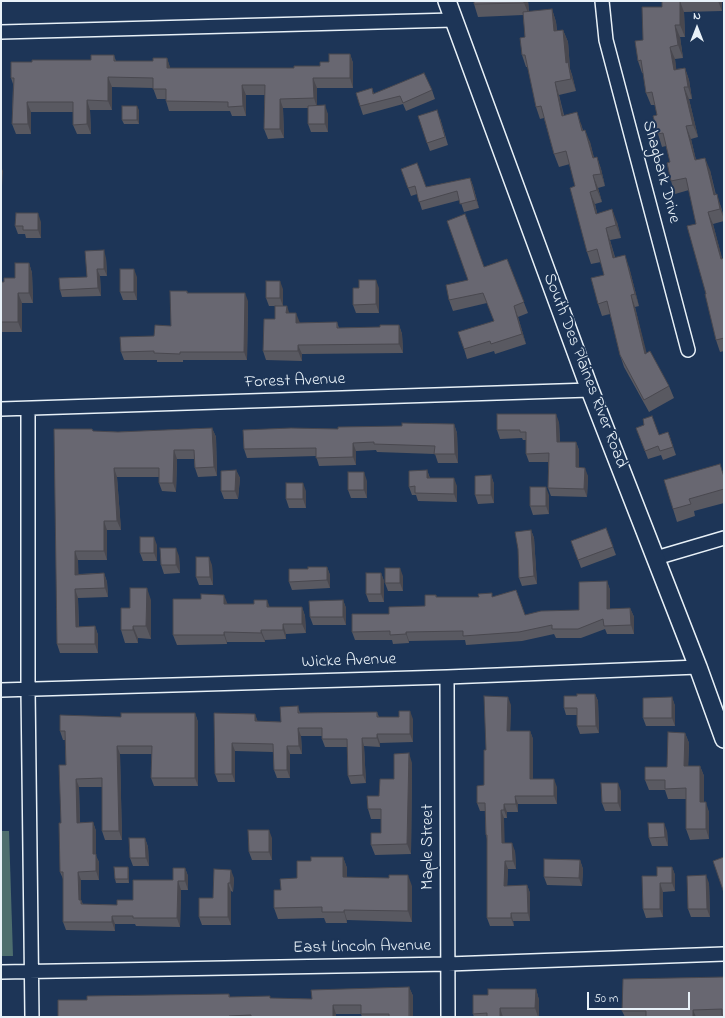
<!DOCTYPE html>
<html>
<head>
<meta charset="utf-8">
<style>
	body { margin:0 }
	#map { position:relative; width:725px; height:1018px; overflow:hidden; background:#1d3557; font-family:"Indie Flower",sans-serif }
	canvas { display:block }
	.frame { position:absolute; inset:0; border:2px solid #e8f1f8; pointer-events:none }
	.north { position:absolute; left:677px; top:8px; width:40px; height:40px; -webkit-text-stroke:3px #1d3557; paint-order:stroke; rotate:0deg; font-size:11px; font-weight:700; line-height:16px; text-align:center; color:#e8f1f8 }
	.north::after { content:''; display:block; margin:auto; width:14px; height:18px; background:#e8f1f8; clip-path:polygon(50% 0,100% 100%,50% 72%,0 100%) }
	.scale { position:absolute; left:587px; top:992px; width:103px; height:18px; box-sizing:border-box; border:2px solid #e8f1f8; border-top:0; padding-left:5px; font-size:12px; line-height:14px; white-space:nowrap; color:#e8f1f8; -webkit-text-stroke:3px #1d3557; paint-order:stroke }
</style>
</head>
<body>
<div id="map">
<canvas width="725" height="1018"></canvas>
<div class="frame"></div>
<div class="north">N</div>
<div class="scale">50 m</div>
</div>
<script>
const c = document.querySelector('canvas').getContext('2d');
c.lineJoin = 'round';
function fillPath(path, color) { c.fillStyle = color; c.fill(path, 'evenodd'); }
const toPath = rows => new Path2D(rows.map(r => 'M' + r).join(''));
function stroke(path, color, width, dash) { c.strokeStyle = color; c.lineWidth = width; c.lineCap = dash ? 'butt' : 'round'; c.setLineDash(dash || []); c.stroke(path); }
function write(font, color, halo, rows, align = 'center') {
  c.font = font + ' "Indie Flower",sans-serif'; c.lineWidth = 4; c.setLineDash([]); c.textBaseline = 'middle'; c.strokeStyle = halo; c.fillStyle = color; for (const [text, x, y, turn = 0] of rows) {
    c.save(); c.translate(x, y); c.rotate((+turn || 0) * Math.PI / 180); c.textAlign = isNaN(turn) ? turn : align; if (halo) c.strokeText(text, 0, 0); c.fillText(text, 0, 0); c.restore();
  }
}
fillPath(toPath([
	[1,831,9,831,13,956,1,956]
]), '#4e6e6e');
const minor = toPath([
	[602,1,606,40,688,350],
	[1,32,453,20],
	[1,409,590,390],
	[28,409,28,689,32,1017],
	[656,558,724,538],
	[447,677,448,1017],
	[1,690,447,677,698,667],
	[1,972,448,964,724,954]
]);
const major = toPath([
	[447,1,590,390,698,667,724,739]
]);
stroke(minor, '#e8f1f8', 16);
stroke(major, '#e8f1f8', 20);
stroke(minor, '#1d3557', 13);
stroke(major, '#1d3557', 17);
fillPath(toPath([
	[474,1,528,1,529,12,552,9,556,22,557,31,563,30,568,42,570,69,572,75,576,91,559,95,564,115,581,124,583,130,590,142,594,158,597,157,601,169,605,186,598,188,602,202,595,204,597,213,617,222,621,238,610,240,615,257,629,267,639,306,635,307,646,353,669,386,674,398,649,412,624,367,620,355,610,314,602,316,598,304,604,275,601,262,591,264,587,252,575,186,570,164,559,167,554,154,544,118,540,119,536,107,528,67,526,67,522,55,525,37,523,15,478,17,474,4],
	[662,1,722,1,722,11,684,12,685,37,680,37,683,58,675,59,676,69,685,68,689,80,692,99,689,99,698,137,691,139,696,160,710,170,716,195,721,207,724,218,724,221,713,224,722,259,724,258,724,351,720,352,716,340,706,294,696,224,689,190,675,194,671,181,670,162,666,146,662,147,658,134,657,115,655,105,651,105,646,93,643,73,642,73,638,61,643,40,662,7],
	[350,54,353,63,353,88,317,88,317,105,328,114,328,132,311,132,308,124,308,108,283,108,284,138,268,139,264,129,265,95,246,95,246,116,232,116,230,111,169,111,166,101,166,99,157,99,153,88,112,87,112,110,90,110,91,134,77,134,73,125,73,112,31,112,31,134,16,134,12,124,13,84,11,78,32,62,91,60,114,55,116,61,153,61,167,58,170,68,294,68,320,66],
	[372,88,374,94,432,90,435,99,406,111,403,104,363,115,360,106],
	[139,110,139,124,124,124,122,120],
	[440,118,448,145,430,151,427,143],
	[401,169,426,187,470,178,473,186,479,208,464,212,460,200,422,210,417,194,411,196],
	[41,222,41,238,26,238,25,234,18,234,15,226],
	[106,258,107,276,100,276,101,296,62,297,60,290,87,277],
	[507,259,528,313,518,317,526,344,495,354,494,351,467,359,464,349,494,321,487,303,453,311,449,300,468,280,484,267],
	[29,263,32,273,33,303,22,303,22,332,1,332,1,282,4,282,15,278],
	[137,277,137,300,123,300,120,292],
	[379,288,379,313,356,313,353,305],
	[283,289,283,306,289,313,300,323,337,322,339,328,380,327,399,325,402,334,403,353,302,354,302,361,266,360,263,351,275,319,275,306,269,306,266,298],
	[187,291,188,293,248,301,247,360,183,360,183,362,157,362,157,360,124,360,121,352,154,336,171,326],
	[559,422,560,442,576,442,579,450,579,468,588,476,587,497,551,496,548,488,548,462,529,462,526,454,526,440,523,440,522,438,500,439,497,430],
	[454,424,457,433,458,463,438,463,435,454,377,452,376,450,356,451,356,465,319,466,316,456,247,458,244,449,338,429,402,426],
	[212,428,216,437,217,476,198,477,195,468,194,459,177,459,176,492,162,491,159,483,159,477,117,477,121,530,107,530,107,560,78,560,78,574,104,573,107,582,108,597,78,598,79,627,95,626,98,635,98,653,60,653,57,644,94,431,118,432],
	[636,428,659,435,668,432,676,455,663,460,661,455,648,459],
	[236,470,240,478,238,499,224,499,221,491],
	[427,470,430,478,457,486,457,502,418,501,416,495,412,495,409,487],
	[724,474,724,503,694,511,695,516,677,522,673,509],
	[491,475,494,484,494,503,478,504,475,495],
	[367,481,367,498,351,498,348,490],
	[306,491,306,508,289,508,286,499],
	[549,495,549,514,533,515,530,506],
	[606,528,616,555,581,568,571,541],
	[531,530,534,538,537,584,522,586,519,578],
	[157,545,157,561,143,561,140,553],
	[179,556,180,573,164,574,161,565],
	[212,565,213,585,199,585,196,577],
	[327,567,330,575,330,588,292,590,289,582],
	[381,573,384,581,384,602,369,602,366,594],
	[403,576,403,591,388,591,385,583],
	[607,581,610,590,610,609,630,608,634,617,634,634,607,634,605,629,581,638,556,638,554,634,522,641,466,645,465,640,409,641,409,643,393,644,392,640,355,640,352,632,389,614,425,606,436,595,437,597,493,597,516,590,525,615,579,610],
	[151,600,151,639,138,638,138,643,125,643,121,630],
	[343,600,346,608,346,625,313,625,310,617],
	[228,604,270,607,302,607,305,616,306,633,286,634,286,639,265,640,265,642,227,642,227,644,177,645,173,635],
	[595,694,598,701,599,733,580,734,577,726,577,715,566,715,564,708,577,696],
	[672,697,675,706,675,726,646,726,643,718],
	[511,705,510,731,530,731,533,739,533,779,557,787,557,804,518,804,518,812,507,812,507,818,504,818,504,843,515,851,516,869,508,869,507,886,527,885,530,893,530,921,513,921,514,926,490,926,487,918,487,839,486,835,485,811,480,811,477,803,484,785,486,750],
	[298,706,300,713,377,712,379,717,413,719,413,742,380,743,380,747,364,746,366,783,351,784,348,776,347,747,325,747,322,739,322,736,301,736,302,754,290,754,290,778,277,778,274,770,273,752,235,751,235,782,218,782,215,774,214,713,255,714,257,721,281,722],
	[195,713,198,722,198,786,154,786,151,778,152,754,120,754,122,840,105,840,102,831,102,787,79,787,80,823,93,822,96,831,96,856,99,862,99,880,81,880,81,900,83,904,117,905,133,900,173,880,185,868,188,876,188,890,181,890,180,927,136,926,135,924,115,924,115,931,66,930,63,922,63,879,60,872,61,823,66,765,65,740,63,740,60,731,121,717],
	[685,733,689,743,688,766,700,766,704,776,704,802,709,812,709,839,690,840,686,829,686,799,668,799,665,790,649,790,645,780,667,767],
	[412,763,411,854,375,855,371,845,381,833,381,819,371,819,368,809,394,779],
	[621,791,621,811,605,811,602,803],
	[667,831,668,846,652,846,649,838],
	[145,838,148,847,149,866,133,866,130,858],
	[272,838,272,860,252,860,249,852],
	[343,857,347,868,347,877,412,886,412,922,347,920,347,923,326,923,324,918,278,919,274,908,281,890,297,878,311,861],
	[580,860,583,869,582,886,547,885,544,877],
	[128,867,129,871,129,883,116,883,115,879],
	[672,867,675,875,675,891,663,892,663,917,646,918,643,909,657,876],
	[214,869,234,878,233,892,231,891,231,925,202,925,199,917,213,898],
	[709,883,710,917,691,917,688,909],
	[724,977,724,1017,625,1017,622,1011],
	[409,987,413,996,413,1017,362,1017,361,1014,336,1014,336,1017,58,1017,87,1000,229,994,230,997,312,999],
	[536,989,539,1000,539,1017,474,1017,473,1014,488,995]
]), '#595961');
fillPath(toPath([
	[524,1,528,1,529,15,524,3],
	[680,1,684,12,685,37,680,25],
	[718,1,722,1,722,11],
	[552,9,556,22,558,43,554,31],
	[675,25,680,37,683,58,678,45],
	[563,30,568,42,570,69,572,75,576,91,566,63],
	[670,47,675,59,678,82,674,70],
	[350,54,353,63,353,88,350,78],
	[167,58,170,67,170,78,167,68],
	[685,68,689,80,692,99,688,87],
	[108,77,112,87,112,110,108,101],
	[313,78,317,88,317,108,314,98],
	[555,82,559,95,566,128,562,116],
	[242,85,246,95,246,116,243,106],
	[684,87,689,99,698,137,693,125],
	[280,99,283,108,284,138,280,129],
	[87,100,90,110,91,134,87,124],
	[27,102,31,112,31,134,28,124],
	[325,105,328,114,328,132,325,124],
	[137,106,139,110,139,124,137,120],
	[577,112,581,124,586,143,582,131],
	[686,126,691,139,699,173,695,160],
	[585,130,590,142,597,170,593,158],
	[597,157,601,169,605,186,601,174],
	[705,158,710,170,718,207,714,195],
	[1,167,3,171,2,186,1,182],
	[593,175,598,188,602,202,597,190],
	[470,178,473,186,479,208,476,200],
	[590,192,595,204,600,226,596,214],
	[717,194,721,207,724,219,720,209],
	[612,209,617,222,621,238,616,225],
	[708,212,713,224,724,265,721,259],
	[38,213,41,222,41,238,38,230],
	[606,228,610,240,618,270,613,258],
	[104,250,106,258,107,276,104,269],
	[625,255,629,267,639,306,635,294],
	[29,263,32,273,33,303,29,293],
	[97,269,100,276,101,296,98,288],
	[134,269,137,277,137,300,134,292],
	[376,280,379,288,379,313,376,304],
	[280,281,283,289,283,306,280,298],
	[18,293,22,303,22,332,18,322],
	[245,293,248,301,247,360,244,352],
	[631,295,635,307,650,366,645,354],
	[287,306,290,315,286,313],
	[514,306,518,317,526,344,522,334],
	[296,313,300,323,296,323],
	[399,325,402,334,403,353,399,344],
	[298,345,302,354,302,361,298,351],
	[556,414,559,422,560,450,557,442],
	[454,424,457,433,458,463,455,454],
	[212,428,216,437,217,476,214,467],
	[576,442,579,450,579,476,576,467],
	[353,443,356,451,356,465,353,457],
	[174,450,177,459,176,492,173,483],
	[114,468,117,477,121,530,117,521],
	[585,468,588,476,587,497,584,489],
	[236,470,240,478,238,499,235,491],
	[427,470,430,479,427,478],
	[364,472,367,481,367,498,364,490],
	[491,475,494,484,494,503,491,495],
	[454,478,457,486,457,502,454,494],
	[303,483,306,491,306,508,303,499],
	[546,487,549,495,549,514,546,506],
	[104,521,107,530,107,560,104,551],
	[531,530,534,538,537,584,534,576],
	[154,537,157,545,157,561,154,553],
	[176,548,179,556,180,573,176,565],
	[75,551,78,560,79,583,75,575],
	[209,557,212,565,213,585,210,577],
	[327,567,330,575,330,588,327,580],
	[400,568,403,576,403,591,400,583],
	[104,573,107,582,108,597,105,588],
	[381,573,384,581,384,602,381,594],
	[607,581,610,590,610,617,607,609],
	[147,588,151,600,151,639,146,626],
	[75,589,78,598,79,636,76,627],
	[224,595,228,605,224,604],
	[267,600,271,610,267,607],
	[343,600,346,608,346,625,343,617],
	[302,607,305,616,306,633,302,624],
	[630,608,634,617,634,634,631,625],
	[283,624,286,634,286,639,283,630],
	[95,626,98,635,98,653,95,644],
	[133,626,138,638,138,643,133,630],
	[261,630,265,640,265,642,261,633],
	[224,632,227,642,227,644,224,635],
	[406,632,409,641,409,643,406,634],
	[595,694,598,701,599,733,596,726],
	[508,697,511,705,510,739,507,731],
	[672,697,675,706,675,726,672,718],
	[410,711,413,719,413,742,410,734],
	[195,713,198,722,198,786,195,778],
	[255,714,258,722,255,721],
	[298,728,301,736,302,754,299,746],
	[530,731,533,739,533,787,530,779],
	[685,733,689,743,688,776,684,766],
	[377,734,380,743,380,747,377,738],
	[362,738,364,746,366,783,363,775],
	[232,743,235,751,235,782,232,774],
	[117,746,120,754,122,840,119,831],
	[287,746,290,754,290,778,287,770],
	[409,753,412,763,411,854,407,844],
	[700,766,704,776,704,812,700,802],
	[76,779,79,787,80,831,77,823],
	[554,779,557,787,557,804,554,796],
	[618,783,621,791,621,811,618,803],
	[515,796,518,804,518,812,516,804],
	[706,802,709,812,709,839,706,829],
	[504,804,507,812,507,818,504,810],
	[501,810,504,818,505,851,502,843],
	[93,822,96,831,96,856,99,862,99,880,96,871,93,854],
	[664,823,667,831,668,846,665,837],
	[269,830,272,838,272,860,269,852],
	[145,838,148,847,149,866,146,858],
	[512,843,515,851,516,869,513,861],
	[343,857,347,868,347,888,343,877],
	[580,860,583,869,582,886,579,878],
	[505,861,508,869,507,894,504,886],
	[128,867,129,871,129,883,128,879],
	[672,867,675,875,675,891,672,883],
	[185,868,188,876,188,890,185,881],
	[231,870,234,878,233,892,230,883],
	[78,872,81,880,81,900,84,908,84,913,79,900],
	[408,875,412,886,412,922,408,911],
	[706,875,709,883,710,917,707,909],
	[178,881,181,890,180,927,177,918],
	[228,883,231,891,231,925,228,917],
	[660,883,663,892,663,917,660,909],
	[527,885,530,893,530,921,528,913],
	[344,910,347,920,347,923,344,912],
	[511,913,513,921,514,926,511,918],
	[112,916,115,924,115,931,112,922],
	[409,987,413,996,413,1017,410,1017],
	[536,989,539,1000,539,1017,538,1017,535,1008],
	[333,1005,336,1014,336,1017,333,1017],
	[500,1008,503,1017,500,1017],
	[693,1010,696,1017,693,1017]
]), '#49484f');
const building = toPath([
	[474,1,524,1,524,3,474,4,474,1],
	[662,1,680,1,680,25,675,25,678,45,670,47,674,70,685,68,688,87,684,87,693,125,686,126,695,160,705,158,714,195,717,194,720,209,708,212,721,259,724,258,724,338,716,340,705,294,706,294,687,226,696,224,686,178,671,181,667,163,670,162,663,133,658,134,653,116,657,115,652,92,646,93,641,60,638,61,635,41,643,40,642,7,662,7,662,1],
	[552,9,554,31,563,30,566,63,568,62,571,79,555,82,562,116,577,112,582,131,585,130,593,158,597,157,601,174,593,175,597,190,590,192,596,214,612,209,616,225,606,228,613,258,625,255,635,294,631,295,645,354,650,351,669,386,644,400,620,355,607,301,598,304,591,278,604,275,597,249,587,252,570,188,575,186,566,151,554,154,541,106,536,107,525,55,522,55,520,38,525,37,523,12,552,9],
	[329,54,350,54,350,78,313,78,314,98,280,99,280,129,264,129,265,85,242,85,243,106,228,107,228,102,166,101,166,89,153,89,153,78,108,77,108,101,87,100,87,124,73,125,73,102,27,102,28,124,12,124,14,78,11,78,11,62,32,62,32,60,91,60,91,55,114,55,114,61,153,61,153,58,167,58,167,68,294,68,294,66,320,66,320,62,329,62,329,54],
	[424,73,432,90,403,103,400,96,360,106,356,93,372,88,373,94,424,73],
	[325,105,325,124,308,124,308,106,325,105],
	[122,106,137,106,137,120,122,120,122,106],
	[437,110,445,137,427,143,418,116,437,110],
	[417,163,426,187,470,178,476,200,460,204,457,191,419,202,415,186,408,188,401,169,417,163],
	[16,213,38,213,38,230,23,230,23,226,15,226,16,213],
	[465,214,484,267,507,259,524,302,514,306,522,334,491,344,490,341,464,349,458,332,494,321,483,293,449,300,446,285,468,280,447,221,465,214],
	[104,250,104,269,97,269,98,288,60,290,59,278,87,277,85,251,104,250],
	[15,263,29,263,29,293,18,293,18,322,1,322,1,282,4,282,4,278,15,278,15,263],
	[120,269,134,269,134,292,120,292,120,269],
	[359,280,376,280,376,304,353,305,353,288,359,288,359,280],
	[266,281,280,281,280,298,266,298,266,281],
	[170,291,187,291,187,293,245,293,244,352,180,352,180,354,154,353,154,351,121,352,120,337,154,336,155,325,171,326,170,291],
	[275,306,287,306,286,313,296,313,296,323,337,322,337,328,380,327,380,325,399,325,399,344,298,345,298,351,263,351,264,319,275,319,275,306],
	[497,414,556,414,557,442,576,442,576,467,585,468,584,489,548,488,549,453,526,454,526,432,520,432,520,430,497,430,497,414],
	[652,416,659,435,668,432,673,447,660,451,658,446,645,451,636,428,644,425,643,419,652,416],
	[402,423,454,424,455,454,434,454,435,446,374,444,374,442,353,443,353,457,316,458,316,448,244,449,243,430,291,428,338,429,338,427,402,426,402,423],
	[212,428,214,467,195,468,194,450,174,450,173,483,159,483,159,468,114,468,117,521,104,521,104,551,75,551,75,575,104,573,105,588,75,589,76,627,95,626,95,644,57,644,54,429,92,429,93,431,118,432,212,428],
	[720,464,724,477,724,489,689,499,691,504,673,509,664,480,720,464],
	[236,470,235,491,221,491,221,471,236,470],
	[427,470,427,478,454,478,454,494,415,493,415,486,409,487,409,471,427,470],
	[348,472,364,472,364,490,348,490,348,472],
	[491,475,491,495,475,495,475,476,491,475],
	[286,483,303,483,303,499,286,499,286,483],
	[530,487,546,487,546,506,530,506,530,487],
	[606,528,613,547,578,560,571,541,606,528],
	[531,530,534,576,519,578,518,549,515,532,531,530],
	[140,537,154,537,154,553,140,553,140,537],
	[160,548,176,548,176,565,161,565,160,548],
	[196,557,209,557,210,577,196,577,196,557],
	[308,567,327,567,327,580,289,582,289,569,308,569,308,567],
	[385,568,400,568,400,583,385,583,385,568],
	[366,573,381,573,381,594,366,594,366,573],
	[607,581,607,609,630,608,631,625,604,626,603,619,578,629,552,629,552,625,519,632,463,636,463,631,406,632,406,634,390,635,390,631,352,632,352,614,389,614,389,607,425,606,425,595,436,595,436,597,479,597,478,594,492,593,492,597,516,590,525,615,541,611,579,610,579,582,607,581],
	[130,588,147,588,146,626,133,626,133,630,121,630,121,608,130,608,130,588],
	[201,594,224,595,224,604,254,604,254,600,267,600,267,607,302,607,302,624,283,624,283,630,261,630,261,633,224,632,224,635,173,635,173,599,201,599,201,594],
	[343,600,343,617,310,617,309,601,343,600],
	[577,694,595,694,596,726,577,726,577,708,564,708,564,696,577,696,577,694],
	[484,696,508,697,507,731,530,731,530,779,554,779,554,796,515,796,516,804,504,804,504,810,501,810,502,843,512,843,513,861,505,861,504,886,527,885,528,913,511,913,511,918,487,918,487,835,486,835,485,803,477,803,477,786,484,785,484,750,486,750,484,696],
	[672,697,672,718,643,718,643,698,672,697],
	[298,706,298,713,377,712,377,717,399,717,399,711,410,711,410,734,377,734,377,738,362,738,363,775,348,776,347,739,322,739,322,728,298,728,299,746,287,746,287,770,274,770,273,744,232,743,232,774,215,774,214,713,255,714,255,721,281,722,280,707,298,706],
	[121,713,195,713,195,778,151,778,152,746,117,746,119,831,102,831,102,778,76,779,77,823,93,822,93,854,96,854,96,871,78,872,79,900,81,900,81,904,117,905,117,900,133,900,133,880,173,880,173,868,185,868,185,881,178,881,177,918,133,918,133,916,112,916,112,922,63,922,63,872,60,872,59,823,61,823,59,765,66,765,65,731,60,731,60,715,121,717,121,713],
	[668,732,685,733,684,766,700,766,700,802,706,802,706,829,686,829,686,788,665,789,665,780,645,780,645,767,667,767,668,732],
	[409,753,407,844,371,845,371,833,381,833,381,809,368,809,367,796,379,796,380,779,394,779,394,754,409,753],
	[601,783,618,783,618,803,602,803,601,783],
	[648,823,664,823,665,837,649,838,648,823],
	[248,830,269,830,269,852,249,852,248,830],
	[129,838,145,838,146,858,130,858,129,838],
	[311,857,343,857,343,877,389,878,389,875,408,875,408,911,344,910,344,912,322,912,322,907,274,908,274,890,281,890,280,879,297,878,297,861,311,861,311,857],
	[724,857,724,893,713,861,724,857],
	[544,859,580,860,579,878,544,877,544,859],
	[114,867,128,867,128,879,115,879,114,867],
	[657,867,672,867,672,883,660,883,660,909,643,909,642,876,657,876,657,867],
	[214,869,231,870,230,883,228,883,228,917,199,917,199,898,213,898,214,869],
	[706,875,707,909,688,909,687,876,706,875],
	[724,977,724,1015,722,1015,722,1009,693,1010,693,1017,646,1017,646,1011,622,1011,623,979,724,977],
	[409,987,409,1017,389,1017,389,1014,361,1014,361,1005,333,1005,333,1017,251,1017,251,1015,229,1016,229,1017,58,1017,58,1000,87,1000,87,996,229,994,229,997,270,996,270,998,312,999,311,990,409,987],
	[488,989,536,989,535,1008,500,1008,500,1017,487,1017,487,1013,473,1014,473,995,488,995,488,989]
]);
fillPath(building, '#686771');
stroke(building, '#49484f', 1);
write('17px', '#e8f1f8', '#1d3557', [
	["Shagbark Drive",660,172,75],
	["South Des Plaines River Road",584,371,69],
	["Forest Avenue",295,382,-2],
	["Wicke Avenue",349,662,-2],
	["Maple Street",429,847,-90],
	["East Lincoln Avenue",362,948,-1]
]);
</script>
</body>
</html>
